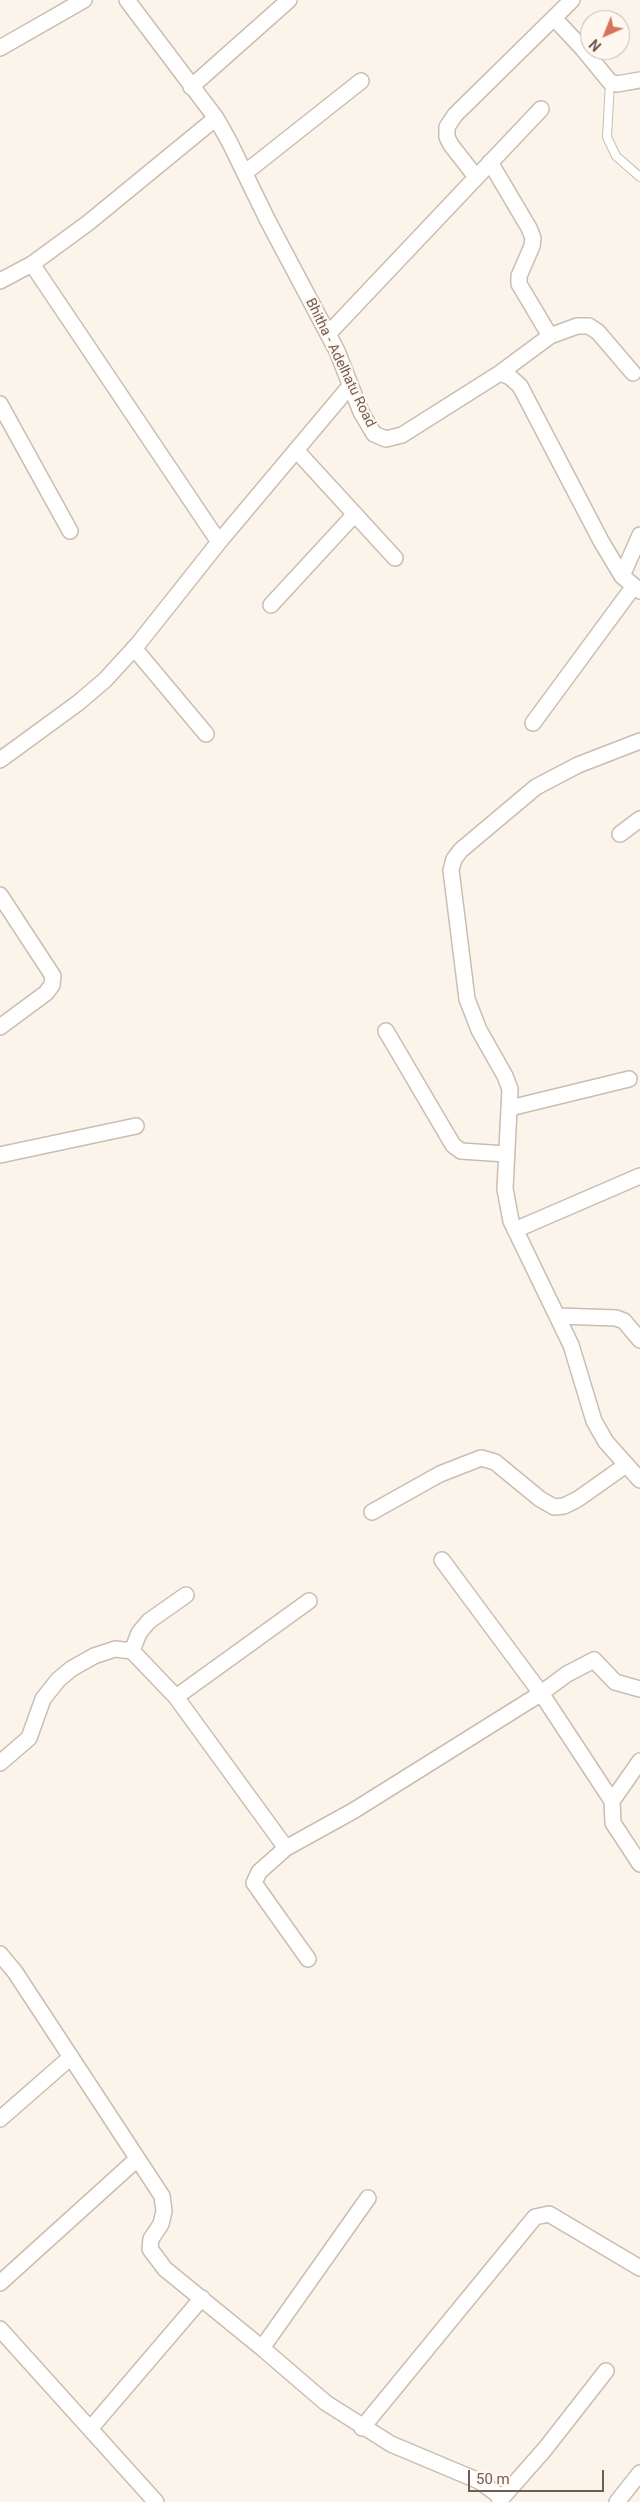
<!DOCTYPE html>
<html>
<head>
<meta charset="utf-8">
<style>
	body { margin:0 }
	#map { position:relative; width:640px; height:2502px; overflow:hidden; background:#fbf4eb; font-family:Roboto,sans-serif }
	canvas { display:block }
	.north { position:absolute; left:580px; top:10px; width:50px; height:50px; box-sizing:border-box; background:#fef8f1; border:1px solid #c7b9b1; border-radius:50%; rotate:224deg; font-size:14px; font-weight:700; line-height:20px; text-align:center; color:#745b50 }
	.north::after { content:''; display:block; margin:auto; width:18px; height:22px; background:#d8735c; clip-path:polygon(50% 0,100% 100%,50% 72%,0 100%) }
	.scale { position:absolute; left:468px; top:2470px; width:136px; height:22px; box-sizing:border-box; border:2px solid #745b50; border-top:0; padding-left:6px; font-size:15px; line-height:18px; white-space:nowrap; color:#745b50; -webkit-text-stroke:4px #fef8f1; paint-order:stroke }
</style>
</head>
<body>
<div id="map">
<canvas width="640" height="2502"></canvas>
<div class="north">N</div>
<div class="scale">50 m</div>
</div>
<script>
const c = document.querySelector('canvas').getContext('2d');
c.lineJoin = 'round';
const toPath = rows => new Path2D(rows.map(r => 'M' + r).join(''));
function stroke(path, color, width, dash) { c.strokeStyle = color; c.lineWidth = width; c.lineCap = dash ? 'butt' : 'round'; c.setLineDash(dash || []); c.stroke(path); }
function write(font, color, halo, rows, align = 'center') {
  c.font = font + ' Roboto,sans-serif'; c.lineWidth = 4.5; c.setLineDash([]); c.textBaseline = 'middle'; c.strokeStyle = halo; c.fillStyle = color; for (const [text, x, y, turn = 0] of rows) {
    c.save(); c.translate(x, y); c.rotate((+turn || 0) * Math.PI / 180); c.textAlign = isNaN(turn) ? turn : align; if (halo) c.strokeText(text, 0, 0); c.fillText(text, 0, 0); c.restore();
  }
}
const service = toPath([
	[610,82,607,137,616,156,640,177]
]);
const minor = toPath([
	[127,0,216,118,230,143,268,221,337,351,361,412,374,434,386,439,402,435,500,373,510,377,520,386,601,541,622,576,640,591],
	[554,18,583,49,610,82,617,84,640,80],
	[0,48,84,0],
	[191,87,289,0],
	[490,162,529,228,533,238,532,246,519,276,519,284,550,336],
	[246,172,361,81],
	[476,177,451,145,447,137,447,127,455,115,572,0],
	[32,264,219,542],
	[0,281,32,264,88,223,216,118],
	[328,334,541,109],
	[500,373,550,336,577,326,589,326,598,332,633,373],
	[0,404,70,531],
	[296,450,395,558],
	[622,576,640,535],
	[271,605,355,514],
	[134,648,206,734],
	[533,723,634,586],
	[640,741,578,765,536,787,461,850,454,859,451,870,467,999,479,1030,505,1076,510,1089,505,1189,511,1221,571,1345,594,1421,606,1442,640,1480],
	[0,760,78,703,105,680,138,644,219,542,350,386],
	[620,834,640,819],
	[0,895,53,976,52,985,46,993,0,1027],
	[386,1031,453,1145,461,1151,506,1154],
	[510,1108,629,1079],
	[0,1155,136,1126],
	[515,1230,640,1176],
	[559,1316,616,1318,624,1321,640,1340],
	[372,1512,440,1474,481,1458,495,1462,540,1499,554,1507,564,1506,578,1499,626,1465],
	[442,1560,543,1696,612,1801],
	[132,1651,139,1633,149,1621,186,1595],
	[176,1697,309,1601],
	[640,1761,612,1801,613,1823,640,1864],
	[0,1763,29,1738,43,1699,58,1680,71,1669,94,1656,115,1649,132,1651,176,1697,286,1848],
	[0,1954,15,1972,162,2196,164,2211,161,2224,151,2239,150,2249,165,2269,262,2348,326,2403,391,2444,479,2481,497,2494,501,2502],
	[308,1959,254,1883,259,1872,286,1848,353,1811,540,1694,567,1674,594,1660,615,1682,640,1689],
	[0,2119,71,2057],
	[0,2283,136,2160],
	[0,2329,156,2502],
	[262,2348,368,2198],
	[362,2428,535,2217,549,2214,640,2268],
	[90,2429,202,2298],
	[501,2499,545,2449,606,2371],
	[617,2502,640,2473]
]);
stroke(service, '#ccbcb1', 10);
stroke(minor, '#ccbcb1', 18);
stroke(service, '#fff', 8);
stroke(minor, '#fff', 15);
write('14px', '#745b50', '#fef8f1', [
	["Bhitha - Adelhatu Road",340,363,64]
]);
</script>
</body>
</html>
